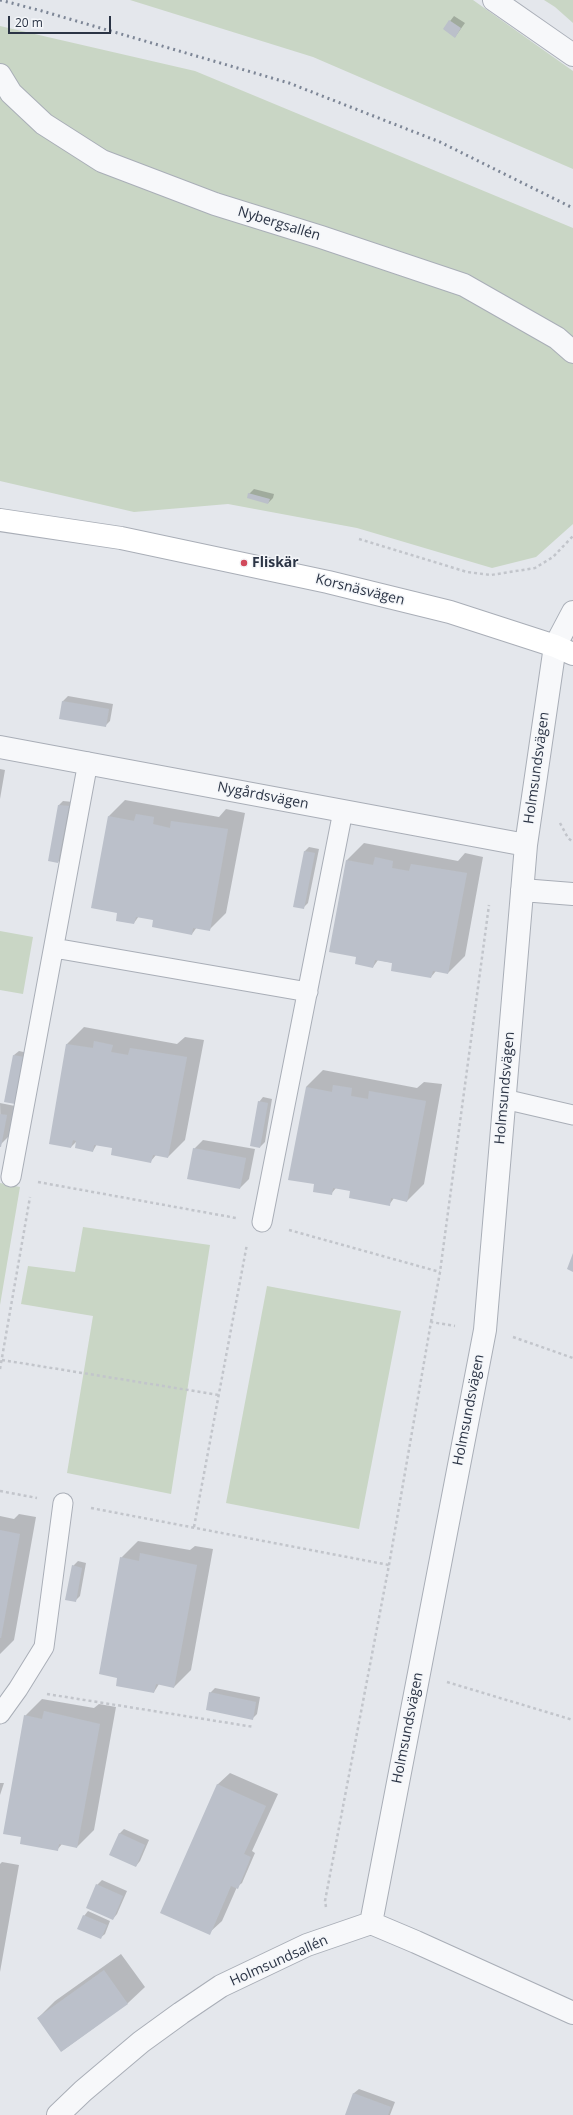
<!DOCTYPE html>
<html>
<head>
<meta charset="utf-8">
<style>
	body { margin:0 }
	#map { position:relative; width:573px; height:2115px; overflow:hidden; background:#e4e7ec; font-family:"Open Sans",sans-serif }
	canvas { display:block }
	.scale { position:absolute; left:8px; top:16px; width:103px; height:18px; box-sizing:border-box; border:2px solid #2b3445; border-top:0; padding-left:5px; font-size:12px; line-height:14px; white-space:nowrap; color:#2b3445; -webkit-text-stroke:3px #f4f6f9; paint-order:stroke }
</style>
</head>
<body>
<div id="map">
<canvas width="573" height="2115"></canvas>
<div class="scale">20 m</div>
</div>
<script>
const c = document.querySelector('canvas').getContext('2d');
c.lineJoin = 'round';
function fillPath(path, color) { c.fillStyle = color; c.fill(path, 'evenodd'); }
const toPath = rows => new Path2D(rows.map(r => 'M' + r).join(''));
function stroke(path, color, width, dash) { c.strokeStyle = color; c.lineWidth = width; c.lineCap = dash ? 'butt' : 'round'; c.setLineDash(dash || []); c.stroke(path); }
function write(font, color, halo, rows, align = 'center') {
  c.font = font + ' "Open Sans",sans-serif'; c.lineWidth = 3; c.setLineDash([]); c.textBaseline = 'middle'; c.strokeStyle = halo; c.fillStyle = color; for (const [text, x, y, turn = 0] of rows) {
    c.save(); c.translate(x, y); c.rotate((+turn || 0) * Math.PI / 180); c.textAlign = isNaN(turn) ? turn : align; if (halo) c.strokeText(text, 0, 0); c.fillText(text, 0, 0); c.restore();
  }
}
fillPath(toPath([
	[130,0,473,0,573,71,573,169,313,57],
	[544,0,573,0,573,23,555,7],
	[0,26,195,71,573,228,573,524,536,557,492,568,357,528,228,504,134,512,0,481],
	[0,931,33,937,23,994,0,990],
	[0,1183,20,1187,0,1305],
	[83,1227,210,1245,171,1494,67,1473,93,1316,21,1304,28,1266,75,1272],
	[267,1286,401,1311,359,1529,226,1503]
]), '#c9d6c5');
fillPath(toPath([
	[454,16,465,23,455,37,444,29],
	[254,489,274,494,273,498,268,503,249,494],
	[68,696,113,704,110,721,105,726,60,718,63,701],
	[0,769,5,770,0,799],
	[125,800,219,817,226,809,245,813,226,913,209,930,197,927,192,934,155,919,139,916,134,923,118,914,109,816],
	[63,801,73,802,63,857,58,862,59,805],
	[364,843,458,861,465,853,483,857,465,956,448,973,436,971,431,977,393,963,378,960,373,967,358,956,331,951,347,860],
	[309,847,319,849,308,903,304,907,305,851],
	[84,1027,177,1044,185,1037,204,1040,185,1140,168,1157,156,1155,151,1161,114,1147,97,1144,93,1151,77,1141,71,1147,67,1044],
	[19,1051,28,1053,20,1098,14,1055],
	[323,1070,417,1088,424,1082,442,1084,424,1184,407,1201,394,1198,389,1205,351,1190,336,1188,331,1194,315,1184,306,1087],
	[263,1097,272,1099,265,1142,260,1147,259,1102],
	[0,1103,15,1106,10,1135,1,1144],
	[203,1140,255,1149,249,1179,240,1188,194,1149],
	[19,1514,36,1517,14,1640,0,1654,0,1516,14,1519],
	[138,1541,190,1550,195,1546,213,1549,191,1670,174,1687,159,1684,154,1692,121,1558],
	[78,1561,86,1563,80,1596,75,1601,73,1566],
	[215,1688,260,1697,257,1714,252,1719,210,1693],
	[42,1699,94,1708,99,1704,116,1707,94,1830,77,1847,62,1844,57,1850,25,1716],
	[230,1773,278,1794,252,1851,255,1853,242,1883,237,1887,222,1921,209,1933,217,1785],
	[0,1783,4,1783,0,1795],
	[124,1829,149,1840,140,1861,136,1866,119,1834],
	[2,1862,19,1865,0,1972,0,1864],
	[102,1880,127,1891,117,1914,113,1919,97,1885],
	[88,1911,110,1921,105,1934,100,1938,84,1916],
	[121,1954,145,1987,128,2003,62,2051,38,2018,55,2001],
	[359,2089,395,2102,390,2115,346,2115,354,2093]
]), '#0003');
fillPath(toPath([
	[449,20,461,28,455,38,443,29],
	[248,493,270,499,268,504,247,498],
	[62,701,109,709,106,727,59,719],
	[58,805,69,806,58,863,48,861],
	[136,814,154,817,153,824,170,828,171,821,228,829,210,931,193,928,192,935,152,927,153,920,136,917,134,924,116,921,117,913,91,908,108,816,134,821],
	[304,851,315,853,304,909,293,907],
	[375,857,393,861,392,868,409,871,411,864,467,873,448,974,433,971,431,978,391,971,392,963,375,960,373,968,355,964,356,957,329,952,346,860,373,865],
	[94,1041,113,1045,111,1052,128,1055,130,1048,187,1057,168,1158,153,1155,151,1163,111,1155,112,1148,94,1145,93,1152,75,1148,76,1141,73,1140,71,1148,49,1144,66,1044,93,1048],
	[13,1055,24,1057,15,1104,4,1102],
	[333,1085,352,1088,351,1096,368,1099,369,1091,426,1101,407,1202,391,1198,390,1206,349,1198,350,1191,333,1188,332,1195,313,1192,314,1184,288,1180,306,1087,332,1092],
	[258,1101,268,1103,260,1148,250,1146],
	[0,1114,7,1115,1,1147,0,1147],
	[193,1148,246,1158,240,1189,187,1179],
	[573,1253,573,1272,567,1269],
	[0,1530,20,1534,1,1638,0,1638],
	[140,1553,197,1565,174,1688,156,1684,154,1693,116,1686,117,1678,99,1674,120,1557,139,1561],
	[72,1565,82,1568,76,1602,65,1600],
	[209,1692,256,1702,253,1720,206,1710],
	[44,1711,100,1724,77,1848,59,1844,58,1851,20,1844,21,1837,3,1834,24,1715,42,1719],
	[217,1784,266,1806,244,1854,251,1857,238,1889,231,1886,210,1935,160,1913],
	[119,1833,145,1845,136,1867,109,1855],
	[96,1884,123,1896,113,1920,86,1908],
	[83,1915,107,1925,101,1939,77,1929],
	[104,1970,128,2004,61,2052,37,2018],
	[353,2093,391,2107,388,2115,345,2115]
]), '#bbc0ca');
const lane = toPath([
	[54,948,308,992],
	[504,1099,573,1115],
	[11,1177,88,762],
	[262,1222,343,811],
	[0,1714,18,1689,44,1647,63,1503]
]);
const street = toPath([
	[494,0,573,55],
	[0,75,11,93,44,124,102,161,215,204,321,237,464,285,557,338,573,352],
	[0,747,526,845],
	[522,890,573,894],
	[371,1923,485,1330,526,845,555,646,573,612],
	[58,2115,83,2091,141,2042,181,2013,221,1986,307,1945,371,1923,416,1942,573,2013]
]);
const secondary = toPath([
	[0,520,121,538,328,582,450,612,555,646,573,654]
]);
stroke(lane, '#a9aeb7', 21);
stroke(street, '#a9aeb7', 24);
stroke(secondary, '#a9aeb7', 24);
stroke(toPath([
	[359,539,467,572,491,575,535,568,553,557,573,536],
	[560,823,568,838,573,842],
	[38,1182,236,1218],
	[289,1230,440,1272],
	[431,1322,440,1272,489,905],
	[513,1337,573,1358],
	[2,1360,219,1395],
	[0,1369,30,1197],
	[0,1491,37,1498],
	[91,1508,389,1565],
	[194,1527,247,1244],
	[447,1682,573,1720],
	[47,1694,254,1727],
	[326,1907,325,1901,389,1565,431,1322,455,1326]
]), '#c2c5cb', 2.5, [3, 3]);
stroke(lane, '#f7f8fa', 19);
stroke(street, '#f7f8fa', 22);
stroke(secondary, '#fff', 22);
stroke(toPath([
	[0,0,42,11,289,83,440,142,573,208]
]), '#7d8696', 3, [2, 4]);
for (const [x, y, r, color] of [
	[244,563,4,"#d1495b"]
]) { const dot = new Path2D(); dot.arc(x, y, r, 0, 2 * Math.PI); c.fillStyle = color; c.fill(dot); stroke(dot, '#f4f6f9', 1.5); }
write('14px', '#2b3445', '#f4f6f9', [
	["Nybergsallén",279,224,17],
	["Korsnäsvägen",360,590,14],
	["Holmsundsvägen",537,768,-82],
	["Nygårdsvägen",263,796,11],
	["Holmsundsvägen",505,1088,-85],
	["Holmsundsvägen",469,1410,-79],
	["Holmsundsvägen",408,1728,-79],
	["Holmsundsallén",279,1961,-24]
]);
write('bold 14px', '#2b3445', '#f4f6f9', [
	["Fliskär",252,563]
], 'left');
</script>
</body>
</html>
